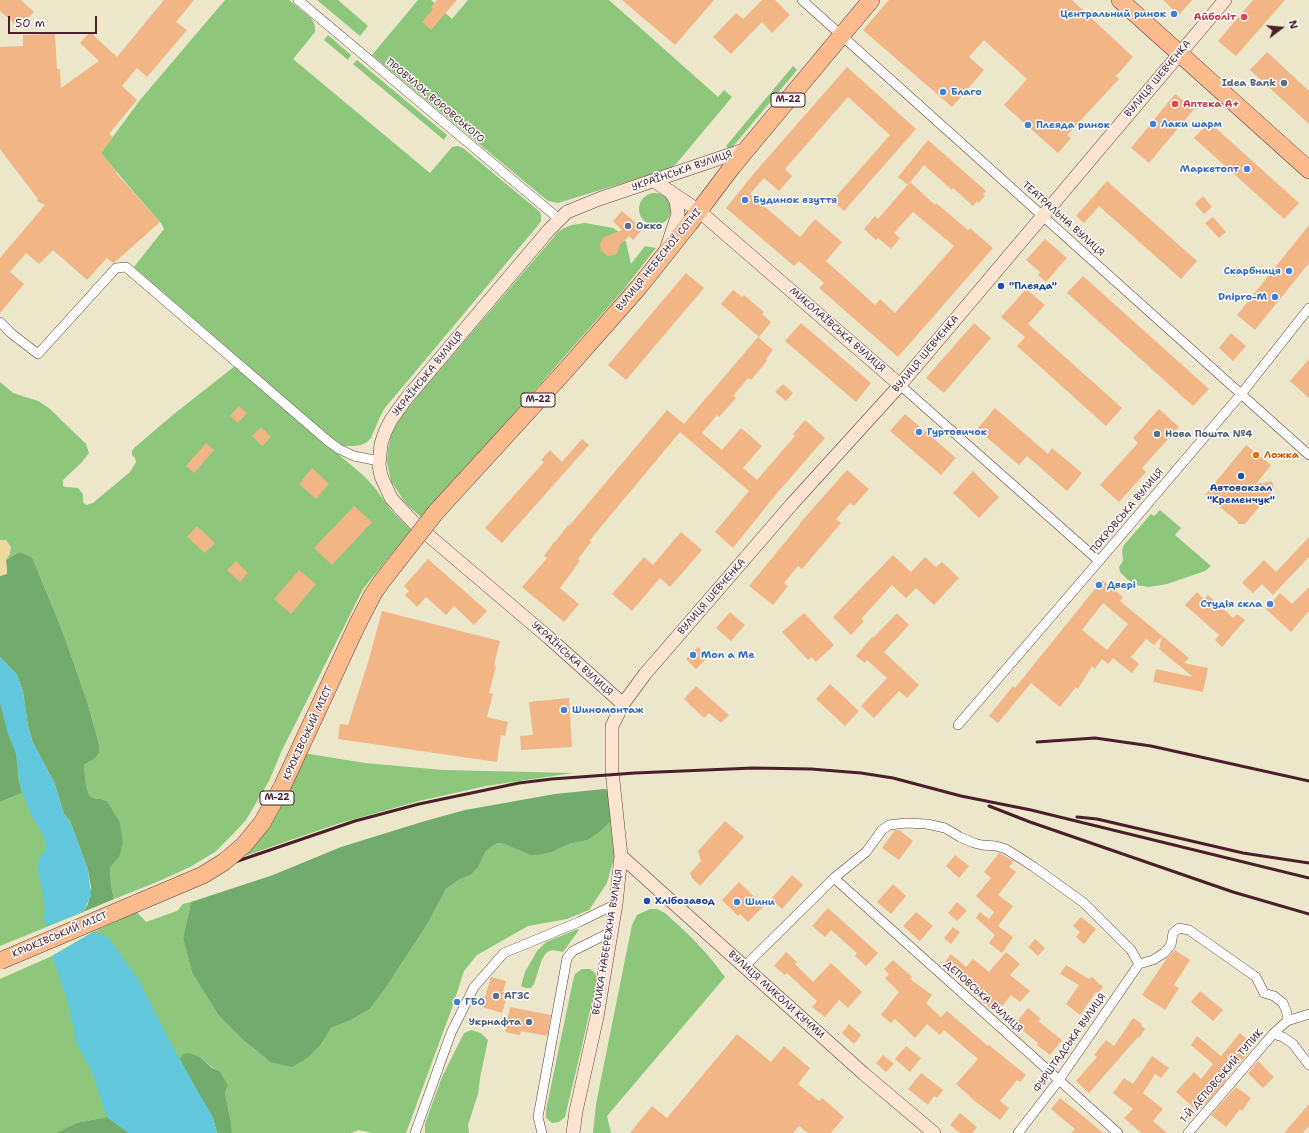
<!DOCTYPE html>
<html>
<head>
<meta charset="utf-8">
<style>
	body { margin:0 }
	#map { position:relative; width:1309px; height:1133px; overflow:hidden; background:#ece7cb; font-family:"Shantell Sans",sans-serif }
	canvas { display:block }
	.north { position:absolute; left:1261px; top:8px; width:40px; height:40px; -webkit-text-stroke:3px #fff; paint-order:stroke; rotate:74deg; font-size:11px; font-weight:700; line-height:16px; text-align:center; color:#4a1f2b }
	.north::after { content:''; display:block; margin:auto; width:14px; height:18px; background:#4a1f2b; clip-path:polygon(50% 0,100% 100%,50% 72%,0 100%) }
	.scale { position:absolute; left:8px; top:16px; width:89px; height:18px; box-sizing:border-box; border:2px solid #4a1f2b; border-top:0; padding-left:5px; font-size:12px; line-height:14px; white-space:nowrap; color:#4a1f2b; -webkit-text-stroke:3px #fff; paint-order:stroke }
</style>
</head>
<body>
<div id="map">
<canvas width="1309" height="1133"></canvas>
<div class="north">N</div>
<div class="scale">50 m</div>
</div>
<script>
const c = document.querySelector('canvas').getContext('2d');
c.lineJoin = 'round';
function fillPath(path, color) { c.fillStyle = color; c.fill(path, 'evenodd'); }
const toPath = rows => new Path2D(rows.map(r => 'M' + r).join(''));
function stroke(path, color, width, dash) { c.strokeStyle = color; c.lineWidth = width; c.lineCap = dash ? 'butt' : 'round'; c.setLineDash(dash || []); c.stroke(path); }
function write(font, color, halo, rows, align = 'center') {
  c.font = font + ' "Shantell Sans",sans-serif'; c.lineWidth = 3; c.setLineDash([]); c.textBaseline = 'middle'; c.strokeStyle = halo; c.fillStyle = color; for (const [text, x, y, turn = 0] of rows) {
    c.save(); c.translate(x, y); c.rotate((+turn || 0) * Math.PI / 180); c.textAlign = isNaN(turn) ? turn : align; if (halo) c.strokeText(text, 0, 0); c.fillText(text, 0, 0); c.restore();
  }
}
fillPath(toPath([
	[225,0,289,0,311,18,314,23,315,28,315,32,293,59,430,173,452,147,458,146,463,148,540,212,541,216,541,221,539,224,384,409,379,419,371,438,367,442,361,445,353,446,345,446,338,444,331,438,134,267,164,229,161,223,132,190,101,153,140,100],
	[317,0,338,0,368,26,360,36],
	[418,0,431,0,452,19,468,0,609,0,718,97,724,90,732,97,676,164,669,169,558,203,548,201,372,55],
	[328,35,351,55,348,60,324,40],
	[357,60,447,135,444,140,353,64],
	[793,66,797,70,730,150,726,146],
	'639 209a16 16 0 1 1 32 0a16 16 0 1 1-32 0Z',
	[585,223,613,228,619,232,626,242,631,264,645,246,656,248,624,289,422,518,406,504,391,481,387,463,388,449,392,433,399,420,421,392,558,232,564,228,572,225],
	[235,366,365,477,375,488,390,509,411,530,363,589,282,750,269,781,246,820,232,835,215,852,190,867,157,882,114,899,111,885,110,868,119,857,119,820,107,801,101,799,93,798,89,795,86,785,84,765,94,759,99,744,87,701,62,630,32,557,19,552,6,560,10,553,6,540,0,540,0,382,13,393,38,401,49,408,86,444,89,453,81,463,63,480,63,486,66,487,78,488,83,494,83,502,86,505,93,503,130,472,136,462,135,458,132,455,132,451,134,448,174,414],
	[1160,510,1181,528,1175,535,1211,566,1205,571,1167,584,1149,587,1136,585,1127,579,1120,572,1119,567,1123,561,1122,550,1124,545,1151,514,1154,516],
	[0,657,83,912,0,946,0,802,22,793,0,702],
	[303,753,365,763,443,770,573,773,486,786,419,801,337,824,236,859],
	[614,818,616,851,607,883,589,910,567,919,528,926,477,955,464,971,452,1008,406,1133,373,1133,358,1130,351,1133,232,1133,231,1122,225,1093,228,1085,220,1071,213,1068,200,1057,195,1088,217,1133,129,1133,107,1117,76,1123,56,1133,0,1133,0,979,52,956,93,932,137,912,146,922,177,911,183,904,191,902,183,938,192,973,219,1016,242,1039,270,1062,322,1043,331,1028,351,1020,370,1009,385,989,428,923,446,889,460,879,471,875,478,867,486,851,497,843,504,844,530,855,539,855,552,852,569,844,588,840,600,832],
	[650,909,657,909,665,913,688,934,707,954,725,977,607,1116,611,1133,593,1133,596,1104,632,925,637,915],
	[578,929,579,930,563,952,553,950,547,952,542,959,534,984,531,988,525,988,521,986,525,972,537,951,546,942],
	[582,969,590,969,595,973,597,979,581,1050,565,1117,559,1122,552,1123,546,1118,546,1110,573,981,575,974],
	[471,1030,481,1033,488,1040,480,1078,478,1094,468,1125,469,1133,425,1133,425,1124,442,1077,464,1033]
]), '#8cc77c');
fillPath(toPath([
	[19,552,32,557,62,630,87,701,99,744,99,753,94,759,84,765,86,785,89,795,93,798,101,799,107,801,119,820,123,842,119,857,110,868,111,885,114,899,83,912,88,904,91,887,88,870,70,821,64,814,54,782,33,743,28,726,23,692,17,675,0,657,0,576,7,573,6,560],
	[0,702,10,739,16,753,18,777,22,793,0,802],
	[604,789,610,790,614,818,600,832,588,840,569,844,552,852,539,855,530,855,504,844,497,843,486,851,478,867,471,875,460,879,446,889,428,923,385,989,370,1009,351,1020,331,1028,322,1043,307,1058,292,1067,270,1062,242,1039,219,1016,192,973,183,938,191,902,273,875,341,847,425,821,465,810,555,794],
	[189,1053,200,1057,212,1068,220,1071,228,1085,225,1093,231,1122,232,1133,217,1133,213,1118,195,1088,180,1059,183,1054],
	[107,1117,129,1133,56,1133,76,1123]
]), '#71ac6c');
fillPath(toPath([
	[0,540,6,540,11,547,10,553,6,560,7,574,0,576]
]), '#eeda9e');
fillPath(toPath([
	[0,657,17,675,23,692,28,726,33,743,54,782,64,814,70,821,88,870,91,896,83,912,47,926,44,920,45,904,37,865,40,857,45,851,46,843,40,829,31,815,20,785,16,754,7,731,0,702],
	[93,932,108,937,138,979,170,1042,213,1118,217,1133,129,1133,107,1117,92,1072,77,1044,67,999,52,956]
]), '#60c7dd');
fillPath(toPath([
	[0,0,21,0,34,12,19,28,0,11],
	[164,0,194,0,176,22,187,30,147,77,137,68,122,86,137,100,109,134,113,137,101,153,117,172,116,173,160,222,114,263,113,263,107,258,87,280,53,250,39,264,26,253,10,272,24,284,0,313,0,258,45,205,37,201,38,199,0,149,0,47,23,46,23,35,55,34,57,69,60,69,61,88,99,61,80,43,90,32,117,57],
	[437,0,457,0,431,30,422,22,433,9,431,7],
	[622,0,714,0,675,45],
	[762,0,775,0,790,15,772,33,762,22,731,54,713,37,736,13,743,19],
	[889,0,1072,0,1133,57,1116,76,1119,79,1067,135,1071,138,1058,153,1004,105,1027,79,984,40,969,57,984,70,952,107,863,30],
	[1163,0,1192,0,1179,15],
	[1253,0,1285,0,1236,56,1218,41],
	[1267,52,1309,91,1309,124,1250,70],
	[847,67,916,129,844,211,832,201,890,135,848,97,785,169,792,176,779,191,764,178,750,194,800,237,815,219,842,242,826,261,875,305,880,299,895,313,954,246,913,212,894,233,900,238,891,249,878,238,876,240,864,229,875,216,878,219,910,182,935,205,936,203,968,230,970,228,993,248,898,357,819,288,824,283,799,261,794,266,726,208,756,171],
	[1175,94,1194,109,1149,163,1131,148],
	[1209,122,1299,203,1284,219,1194,138],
	[928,140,986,191,983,194,985,196,978,203,977,201,973,206,953,188,952,190,924,165,908,185,898,177],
	[1107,181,1197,261,1181,279,1099,206,1084,223,1076,216],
	[1203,196,1212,207,1204,214,1195,204],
	[622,211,637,224,640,223,638,225,643,229,633,240,629,236,620,245,618,252,615,255,608,256,601,251,600,243,604,237,622,230,613,221],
	[1213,217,1226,232,1219,238,1205,223],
	[1309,225,1309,263,1255,330,1237,315],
	[1045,239,1067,258,1046,282,1038,275,1040,272,1026,260],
	[686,273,704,288,626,380,608,365],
	[1083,276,1209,389,1193,406,1067,293],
	[1026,289,1045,305,1028,324,1122,408,1106,426,1017,346,1025,337,1001,317],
	[733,290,742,297,744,295,764,312,762,314,771,322,759,337,721,304],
	[801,323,871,383,856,402,785,341],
	[974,323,991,338,944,393,926,378],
	[1231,333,1246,346,1233,361,1219,348],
	[758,337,773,350,766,359,767,361,751,380,748,378,733,396,736,398,719,417,717,415,702,433,722,450,741,428,762,446,743,468,757,480,795,436,793,434,805,420,825,438,773,498,733,548,715,532,749,491,680,432,589,541,591,542,578,559,580,561,560,588,579,604,564,622,522,587,547,558,544,556,554,542,555,542,568,525,569,526,667,410,684,424],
	[1309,359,1309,398,1290,381],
	[783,384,793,393,786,401,775,392],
	[239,406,247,413,238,423,230,416],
	[995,408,1048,454,1052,448,1082,473,1067,491,1027,456,1019,465,977,429],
	[1159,409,1179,427,1142,468,1146,472,1119,502,1100,485,1138,443,1133,438],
	[905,414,956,458,941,475,890,431],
	[261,427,271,437,262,446,252,436],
	[582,439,589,445,502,543,485,528,544,462,541,460,550,450,562,462],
	[206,443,214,450,194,473,186,466],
	[1246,445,1271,465,1256,484,1272,481,1274,489,1245,524,1238,524,1237,521,1205,495],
	[312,468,329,484,316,499,299,484],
	[847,470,869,489,854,506,850,503,836,519,841,523,802,569,798,566,784,583,788,586,773,605,749,586,800,524,800,523],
	[973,471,999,497,979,518,953,493],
	[354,506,372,522,332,565,314,548],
	[197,526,215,543,205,553,187,537],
	[681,532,702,550,670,587,660,578,632,611,612,594,644,557,653,565],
	[1309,537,1309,557,1273,595,1262,584,1253,593,1242,583,1264,560,1276,572],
	[893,555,911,572,925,557,936,567,942,562,959,578,934,605,916,588,906,598,892,585,861,619,864,621,851,635,833,617],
	[428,559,487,611,474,625,454,606,446,615,426,597,417,607,405,595,409,591,404,586],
	[236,561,248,573,240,582,227,570],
	[299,570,316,584,291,614,274,599],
	[1102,580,1123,597,1120,601,1189,658,1184,663,1208,668,1203,692,1153,682,1156,669,1193,677,1159,649,1162,636,1154,645,1146,639,1131,657,1139,664,1132,673,1113,658,1108,664,1102,659,1095,669,1092,666,1078,689,1076,687,1060,707,1031,683,998,723,989,716,1013,686,1015,688],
	[1103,603,1128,624,1107,650,1082,630],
	[1309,587,1309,611,1291,632,1266,609,1280,593,1292,604],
	[1197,592,1204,599,1208,595,1233,618,1237,614,1245,620,1222,647,1215,640,1219,635,1185,605],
	[382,611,500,641,494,666,496,666,489,693,493,694,487,717,508,722,505,736,501,735,497,762,338,739,340,724,348,725,369,659],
	[730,612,745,625,731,641,716,628],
	[804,613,834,645,816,662,812,657,808,660,782,632],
	[897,613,909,625,884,652,919,685,907,698,899,691,874,718,861,706,887,678,867,660,865,663,856,656,872,637,873,638],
	[698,647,708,657,696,669,686,659],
	[830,684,859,711,845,726,816,699],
	[696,686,729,715,721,723,709,713,704,718,684,699],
	[569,698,572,747,521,750,520,736,533,735,529,702],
	[725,821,744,837,700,886,692,878,690,873,701,861,698,851],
	[895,830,899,830,913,841,899,860,882,848],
	[999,853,1014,861,1009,867,1016,872,998,895,1013,906,998,926,1013,937,1002,953,989,943,995,935,976,918,980,912,989,919,994,912,976,896,991,878,984,872],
	[955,855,969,866,959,878,946,866],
	[792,875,803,885,782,909,771,899],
	[739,882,764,906,748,922,740,914,738,916,722,900],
	[893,884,906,896,891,914,877,902],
	[957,902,967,911,957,921,948,913],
	[828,908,878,953,866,966,855,956,857,953,831,930,825,937,812,926],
	[916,912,933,926,920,941,903,926],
	[1081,917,1096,929,1084,944,1076,937,1080,932,1073,926],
	[953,927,960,932,951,944,944,938],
	[1035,939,1045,948,1038,956,1028,947],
	[1175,950,1190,960,1174,985,1179,988,1165,1010,1142,995,1167,958],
	[786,952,797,962,795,964,813,982,831,963,862,992,848,1008,839,1000,825,1017,812,1007,817,1001,787,973,785,975,774,966],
	[1006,952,1020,964,1010,975,1030,991,1020,1002,1011,995,997,1013,979,1000,984,994,945,962,951,954,966,967,973,959,989,972],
	[893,960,912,977,910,979,932,995,926,1003,941,1017,947,1011,988,1046,989,1045,1026,1075,1020,1082,1017,1080,1000,1101,1009,1108,1000,1120,976,1102,956,1084,978,1059,944,1030,940,1035,927,1024,915,1038,895,1019,891,1023,881,1015,899,992,885,978,889,974,884,969],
	[1066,965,1089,979,1092,977,1103,987,1098,993,1096,992,1080,1015,1066,1004,1079,985,1060,974],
	[491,977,506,981,503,992,508,993,502,1013,482,1007],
	[1200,991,1223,1010,1213,1021,1191,1002],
	[510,1007,551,1015,547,1036,521,1031,520,1035,505,1032],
	[1028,1008,1041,1019,1038,1021,1062,1040,1050,1055,1037,1045,1038,1043,1015,1024],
	[1133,1018,1142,1024,1141,1025,1145,1029,1139,1038,1138,1037,1089,1093,1076,1081,1097,1057,1094,1055,1106,1040,1114,1046],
	[849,1024,861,1035,854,1044,842,1033],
	[1240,1033,1251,1043,1246,1049,1249,1052,1239,1064,1236,1061,1222,1077,1226,1080,1202,1108,1198,1105,1195,1109,1176,1092,1194,1072,1201,1079,1213,1064,1191,1045,1197,1036,1221,1056],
	[737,1034,771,1062,784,1046,810,1068,798,1084,819,1101,822,1098,844,1117,831,1133,808,1133,799,1126,793,1133,630,1133,652,1106,667,1118],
	[906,1046,921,1058,910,1072,895,1059],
	[883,1055,894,1064,886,1072,876,1063],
	[1152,1056,1169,1068,1161,1078,1155,1074,1143,1093,1163,1109,1153,1121,1167,1133,1141,1133,1124,1118,1133,1109,1113,1093,1124,1078,1133,1084],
	[1258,1061,1274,1077,1263,1088,1248,1073],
	[921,1073,943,1090,937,1098,934,1096,928,1105,908,1089],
	[1236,1087,1251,1098,1242,1111,1240,1109,1226,1127,1211,1115],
	[1060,1098,1078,1112,1103,1133,1071,1133,1075,1129,1051,1109],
	[1309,1104,1309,1126,1303,1133,1284,1133],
	[960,1113,977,1127,972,1133,960,1133,950,1125]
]), '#f2b586');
const street = toPath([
	[298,0,559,219],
	[802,0,1309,455],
	[0,322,12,334,38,354,116,268,126,267,328,441,339,449,354,456,379,461],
	[900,385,1099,561],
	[958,725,1099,561,1242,393,1309,308],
	[834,878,1118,1133],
	[744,967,834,878,866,852,882,830,889,825,906,823,927,824,945,828,960,837,974,843,982,845,996,846,1006,849,1034,867,1084,903,1131,950,1139,964,1153,960,1164,953,1171,945,1173,933,1179,928,1189,930,1256,977,1264,993,1274,996,1283,1003,1287,1013,1287,1021,1273,1034,1283,1037,1293,1044,1309,1065],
	[1287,1021,1309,1014],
	[415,1133,451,1033,474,987,504,953,579,922,616,904],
	[542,1133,538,1117,567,958,573,951,611,932],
	[1018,1133,1059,1080,1139,964],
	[1188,1133,1273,1034]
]);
const secondary = toPath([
	[654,181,699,211,900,385],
	[667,247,678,214,676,201,670,191],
	[623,704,548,637,415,524,399,507,391,498,381,476,379,465,381,444,385,432,391,420,406,399,548,231,567,212,599,199,747,149],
	[621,856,864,1074,934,1133],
	[573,1133,576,1111,597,1017,616,904,621,856,612,771,612,726,623,704,645,674,792,504,900,385,1225,0]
]);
const highway = toPath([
	[1120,0,1309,170],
	[436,512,565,371,639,287,689,224,732,167,871,0]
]);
stroke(street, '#623d43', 10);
stroke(secondary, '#623d43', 14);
stroke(highway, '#623d43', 18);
stroke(street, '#fff', 9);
stroke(secondary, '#fde4d1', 13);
stroke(highway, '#fbbb8c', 17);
stroke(toPath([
	[1037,742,1095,738,1151,746,1309,781],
	[989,806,1030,822,1233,892,1309,914],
	[1077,817,1097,819,1243,853,1309,863],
	[0,961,229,864,355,821,419,804,519,783,552,779,635,773,753,768,811,769,861,773,893,778,961,796,1031,810,1309,878]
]), '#4a1f2b', 3);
const highwayBridge = toPath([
	[0,961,203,875,224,862,244,845,262,823,282,787,357,625,373,594,382,581,436,512]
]);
stroke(highwayBridge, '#623d43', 18, []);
stroke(highwayBridge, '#fbbb8c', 17);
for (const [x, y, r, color] of [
	[1174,14,4,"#3f7fe0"],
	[1244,17,4,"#e0444e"],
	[1284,83,4,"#5c6f8a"],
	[943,92,4,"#3f7fe0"],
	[1175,104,4,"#e0444e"],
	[1153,124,4,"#3f7fe0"],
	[1028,125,4,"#3f7fe0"],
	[1247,169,4,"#3f7fe0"],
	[745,200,4,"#3f7fe0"],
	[628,226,4,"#5c6f8a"],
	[1289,271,4,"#3f7fe0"],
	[1001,286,4,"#1a4fb4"],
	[1275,297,4,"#3f7fe0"],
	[919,432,4,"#3f7fe0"],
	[1157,434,4,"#5c6f8a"],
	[1256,455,4,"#e8710a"],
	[1241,476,4,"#1a4fb4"],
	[1099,585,4,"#3f7fe0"],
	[1270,604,4,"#3f7fe0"],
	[693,655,4,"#3f7fe0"],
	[564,710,4,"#3f7fe0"],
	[647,901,4,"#1a4fb4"],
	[737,902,4,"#3f7fe0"],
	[496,996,4,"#5c6f8a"],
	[457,1002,4,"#3f7fe0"],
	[529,1022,4,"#5c6f8a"]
]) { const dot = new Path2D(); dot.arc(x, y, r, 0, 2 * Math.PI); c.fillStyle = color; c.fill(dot); stroke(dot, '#fff', 1.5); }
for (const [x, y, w] of [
	[788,100,34],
	[538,400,34],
	[277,798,34]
]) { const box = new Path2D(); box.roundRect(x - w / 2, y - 7, w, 14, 3); c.fillStyle = '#fff'; c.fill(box); stroke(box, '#4a1f2b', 1); }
write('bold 9px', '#4a1f2b', null, [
	["М-22",788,100],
	["М-22",538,400],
	["М-22",277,798]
]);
write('bold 10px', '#366cbe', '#fff', [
	["Центральний ринок",1166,14,"right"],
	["Благо",951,92],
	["Лаки шарм",1161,124],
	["Плеяда ринок",1036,125],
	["Маркетопт",1239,169,"right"],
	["Будинок взуття",753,200],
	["Скарбниця",1281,271,"right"],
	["Dnipro-M",1267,297,"right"],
	["Гуртовичок",927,432],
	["Двері",1107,585],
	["Студія скла",1262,604,"right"],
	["Mon a Me",701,655],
	["Шиномонтаж",572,710],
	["Шини",745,902],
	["ГБО",465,1002]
], 'left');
write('bold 10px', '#be3a42', '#fff', [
	["Айболіт",1236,17],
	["Аптека А+",1183,104,"left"]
], 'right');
write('10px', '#4a1f2b', '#fff', [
	["ВУЛИЦЯ ШЕВЧЕНКА",1158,79,-50],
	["ПРОВУЛОК ВОРОВСЬКОГО",435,101,40],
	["УКРАЇНСЬКА ВУЛИЦЯ",682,171,-19],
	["ТЕАТРАЛЬНА ВУЛИЦЯ",1063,219,42],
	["ВУЛИЦЯ НЕБЕСНОЇ СОТНІ",659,260,-51],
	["МИКОЛАЇВСЬКА ВУЛИЦЯ",837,330,41],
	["ВУЛИЦЯ ШЕВЧЕНКА",926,354,-50],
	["УКРАЇНСЬКА ВУЛИЦЯ",428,374,-51],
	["ПОКРОВСЬКА ВУЛИЦЯ",1127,511,-50],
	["ВУЛИЦЯ ШЕВЧЕНКА",712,597,-49],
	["УКРАЇНСЬКА ВУЛИЦЯ",572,659,42],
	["КРЮКІВСЬКИЙ МІСТ",308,733,-65],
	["КРЮКІВСЬКИЙ МІСТ",60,935,-23],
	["ВЕЛИКА НАБЕРЕЖНА ВУЛИЦЯ",608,942,-81],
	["ВУЛИЦЯ МИКОЛИ КУЧМИ",776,995,42],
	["ДЕПОВСЬКА ВУЛИЦЯ",983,997,42],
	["ФУРШТАДСЬКА ВУЛИЦЯ",1070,1043,-55],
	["1-Й ДЕПОВСЬКИЙ ТУПИК",1222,1076,-49]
]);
write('bold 10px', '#4e5e75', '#fff', [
	["Idea Bank",1276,83,"right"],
	["Окко",636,226],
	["Нова Пошта №4",1165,434],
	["АГЗС",504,996],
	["Укрнафта",521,1022,"right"]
], 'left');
write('bold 10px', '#164399', '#fff', [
	["\"Плеяда\"",1009,286],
	["Автовокзал",1241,488,"center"],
	["\"Кременчук\"",1241,500,"center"],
	["Хлібозавод",655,901]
], 'left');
write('bold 10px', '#c56008', '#fff', [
	["Ложка",1264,455]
], 'left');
</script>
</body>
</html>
